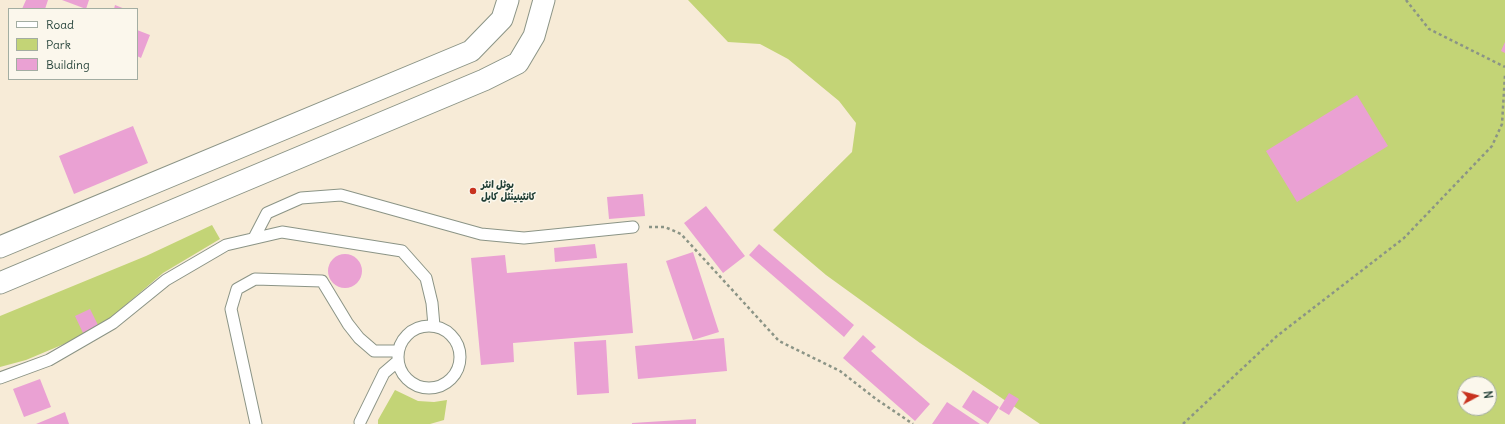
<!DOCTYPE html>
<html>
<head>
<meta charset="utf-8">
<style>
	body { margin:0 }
	#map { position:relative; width:1505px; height:424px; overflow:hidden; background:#f7ebd7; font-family:Delius,sans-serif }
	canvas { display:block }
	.legend { position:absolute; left:8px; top:8px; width:130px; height:72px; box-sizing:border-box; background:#fbf7ec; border:1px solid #a3ada2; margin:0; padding:5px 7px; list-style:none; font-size:12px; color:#1f3d34 }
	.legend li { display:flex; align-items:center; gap:8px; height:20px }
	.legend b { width:20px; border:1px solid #a3ada2 }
	.north { position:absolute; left:1457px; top:376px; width:40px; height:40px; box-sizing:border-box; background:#fbf7ec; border:1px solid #a3ada2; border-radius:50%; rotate:83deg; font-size:11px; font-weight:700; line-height:16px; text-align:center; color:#1f3d34 }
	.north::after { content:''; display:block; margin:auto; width:14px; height:18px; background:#c8321e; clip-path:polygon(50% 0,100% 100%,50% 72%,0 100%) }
</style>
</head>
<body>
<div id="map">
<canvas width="1505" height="424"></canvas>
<ul class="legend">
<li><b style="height:5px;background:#fff"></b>Road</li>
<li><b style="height:11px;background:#c3d476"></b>Park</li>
<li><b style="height:11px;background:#eaa1d3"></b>Building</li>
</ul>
<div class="north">N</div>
</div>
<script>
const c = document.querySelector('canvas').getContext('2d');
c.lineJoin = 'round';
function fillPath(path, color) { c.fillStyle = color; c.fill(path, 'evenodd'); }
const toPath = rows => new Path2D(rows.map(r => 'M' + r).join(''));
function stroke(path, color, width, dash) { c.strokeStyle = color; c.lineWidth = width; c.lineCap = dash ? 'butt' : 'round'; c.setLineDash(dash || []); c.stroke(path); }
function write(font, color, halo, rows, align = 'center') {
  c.font = font + ' Delius,"Playpen Sans Arabic",sans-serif'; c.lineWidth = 3; c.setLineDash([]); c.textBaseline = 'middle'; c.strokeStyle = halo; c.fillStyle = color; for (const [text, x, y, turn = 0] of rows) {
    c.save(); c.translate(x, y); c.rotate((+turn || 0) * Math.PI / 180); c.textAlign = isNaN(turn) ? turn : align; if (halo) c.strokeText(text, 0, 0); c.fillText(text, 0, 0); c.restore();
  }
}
fillPath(toPath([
	[688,0,1505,0,1505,424,1040,424,920,343,826,275,773,230,852,152,856,123,839,101,788,59,760,44,728,42],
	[1465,384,1489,384,1489,408,1465,408],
	[212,225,220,239,163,273,95,331,26,360,0,367,0,316,146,256],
	[395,390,418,401,434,402,447,400,444,420,430,424,378,424,378,420]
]), '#c3d476');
fillPath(toPath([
	[26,0,48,0,45,9,22,9],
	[62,0,89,0,86,9],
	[115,5,125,9,114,9],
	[137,30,150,35,141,58,137,56],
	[1505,42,1505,53,1501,51],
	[1357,95,1388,146,1297,202,1266,151],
	[133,126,148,163,74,194,59,156],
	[643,194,645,216,609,219,607,197],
	[706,206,745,256,723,273,684,223],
	[595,244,597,258,555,262,554,248],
	[759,244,854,325,844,337,749,255],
	[693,252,719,332,693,340,666,261],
	'328 271a17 17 0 1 1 34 0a17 17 0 1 1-34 0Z',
	[505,255,507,273,627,263,633,333,513,343,514,362,481,365,471,258],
	[90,309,98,325,83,333,75,316],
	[863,335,876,347,871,351,930,404,915,421,843,358],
	[724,338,727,371,638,379,635,346],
	[606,340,609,393,577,395,574,342],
	[40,379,51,407,24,417,13,389],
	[973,390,999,407,988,424,962,407],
	[1009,393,1019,399,1009,415,999,409],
	[947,402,980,424,932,424],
	[65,412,69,424,36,424],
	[696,419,696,424,632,424,632,423]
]), '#eaa1d3');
const service = toPath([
	[254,238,267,213,301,198,341,195,481,234,524,238,633,227],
	'398 357a31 31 0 1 1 62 0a31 31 0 1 1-62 0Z',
	[0,378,49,360,113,323,166,280,226,245,282,232,402,251,426,278,432,303,434,326],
	[360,422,384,373,398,361],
	[256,424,231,309,237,289,255,279,322,281,348,324,359,338,374,351,398,351]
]);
const minor = toPath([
	[0,247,471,51,502,19,508,0],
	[0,283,484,80,518,63,534,36,544,0]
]);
stroke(service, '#8b9486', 13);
stroke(minor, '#8b9486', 23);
stroke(toPath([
	[1406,0,1429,29,1505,67],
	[649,227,665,227,681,234,779,341,840,371,876,399,913,424],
	[1183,424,1277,336,1404,238,1492,146,1502,124,1505,75]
]), '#8b9486', 2.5, [3, 3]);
stroke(service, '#fff', 11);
stroke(minor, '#fff', 21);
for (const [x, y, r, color] of [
	[473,191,4,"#c8321e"]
]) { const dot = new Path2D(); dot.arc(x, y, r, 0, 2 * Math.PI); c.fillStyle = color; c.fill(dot); stroke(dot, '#fbf7ec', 1.5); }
write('bold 10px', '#1f3d34', '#fbf7ec', [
	["ہوٹل انٹر",481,185],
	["کانٹینینٹل کابل",481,197]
], 'left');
</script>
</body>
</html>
